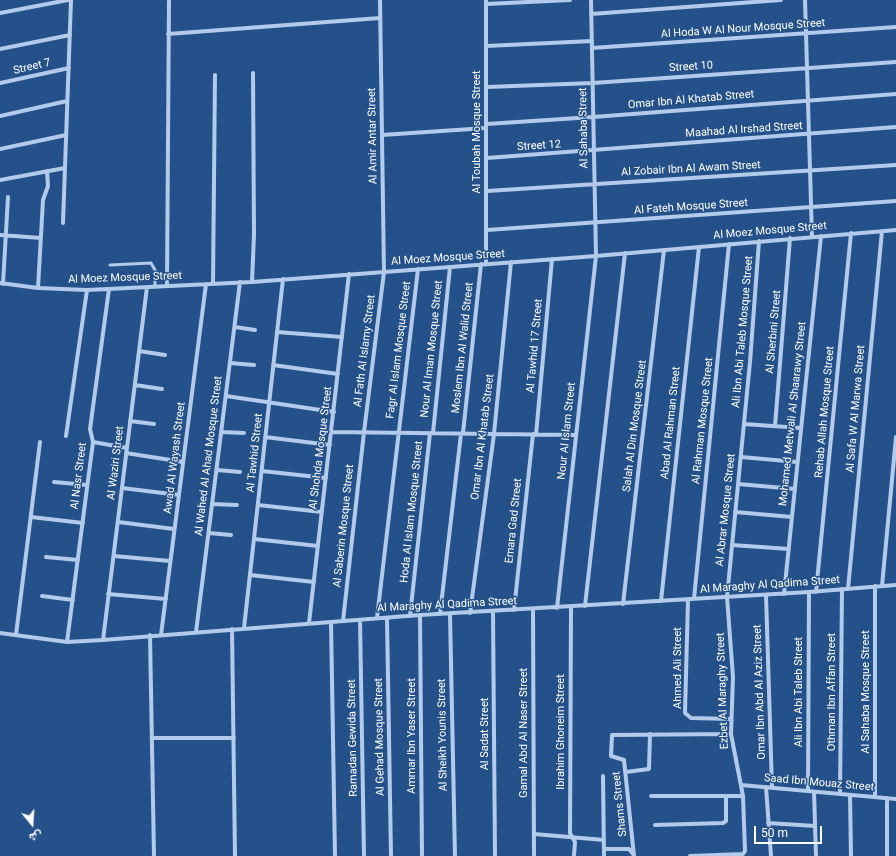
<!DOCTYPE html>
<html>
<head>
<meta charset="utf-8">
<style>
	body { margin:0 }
	#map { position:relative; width:896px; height:856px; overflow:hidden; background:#25518a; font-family:Roboto,Vazirmatn,sans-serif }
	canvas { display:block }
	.north { position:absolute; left:12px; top:804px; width:40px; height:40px; -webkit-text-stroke:3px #25518a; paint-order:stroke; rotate:162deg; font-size:11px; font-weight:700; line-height:16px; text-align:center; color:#fff }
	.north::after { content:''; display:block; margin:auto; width:14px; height:18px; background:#fff; clip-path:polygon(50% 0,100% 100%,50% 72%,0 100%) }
	.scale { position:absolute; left:754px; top:826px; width:68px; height:18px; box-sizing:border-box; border:2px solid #fff; border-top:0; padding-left:5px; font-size:12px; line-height:14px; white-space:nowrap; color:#fff; -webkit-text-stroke:3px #25518a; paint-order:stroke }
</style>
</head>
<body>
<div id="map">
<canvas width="896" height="856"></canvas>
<div class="north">ش</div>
<div class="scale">50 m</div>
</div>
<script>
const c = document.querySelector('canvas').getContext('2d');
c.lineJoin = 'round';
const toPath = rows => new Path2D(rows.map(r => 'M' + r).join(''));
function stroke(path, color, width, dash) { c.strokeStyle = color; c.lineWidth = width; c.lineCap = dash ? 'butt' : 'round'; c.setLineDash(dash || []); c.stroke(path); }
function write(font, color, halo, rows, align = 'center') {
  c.font = font + ' Roboto,sans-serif'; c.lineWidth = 3; c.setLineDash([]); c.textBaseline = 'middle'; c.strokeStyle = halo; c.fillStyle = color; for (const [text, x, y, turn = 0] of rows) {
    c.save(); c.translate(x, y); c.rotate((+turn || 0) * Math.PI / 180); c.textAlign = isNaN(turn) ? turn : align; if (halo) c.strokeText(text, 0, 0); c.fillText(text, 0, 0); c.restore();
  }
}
stroke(toPath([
	[110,265,151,263,155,270,155,287]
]), '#b2cbea', 3);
stroke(toPath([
	[486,0,486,264],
	[805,0,812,237],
	[486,4,570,0],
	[0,13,68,0],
	[591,14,781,0],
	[168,34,380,18],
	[486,46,592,41],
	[592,48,896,27],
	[0,49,70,35],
	[0,83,69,68],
	[487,87,593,83,896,62],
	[0,116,67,101],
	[487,124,593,117,896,94],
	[382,135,486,128],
	[0,149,66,135],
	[487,158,896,127],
	[0,180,65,168],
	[487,191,896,165],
	[63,223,71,0],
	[487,230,896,201],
	[0,235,41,238],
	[252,282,254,235,253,73],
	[0,283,38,288,87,290,252,282,596,256,896,230],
	[3,284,8,197],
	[213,284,215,75],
	[167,286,169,0],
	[38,288,43,200,48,186,47,171],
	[235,327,255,330],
	[277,332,342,337],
	[139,351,165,355],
	[230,363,254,365],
	[273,365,338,374],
	[135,385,162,389],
	[226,396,334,412],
	[130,421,154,424],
	[744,424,801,428],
	[775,426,790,238],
	[222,432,244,433],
	[332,432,576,435],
	[433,433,450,267],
	[463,433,481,264],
	[536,435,552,259],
	[66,436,87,290],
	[265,437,330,445],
	[93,442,127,448],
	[126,453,183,462],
	[741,457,797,462],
	[217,470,240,472],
	[262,471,326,478],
	[54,482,87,485],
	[738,484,795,489],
	[122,488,179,495],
	[212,504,237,505],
	[258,505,322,512],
	[735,512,792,517],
	[31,517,83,523],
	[118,522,174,529],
	[209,533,231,535],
	[254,539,318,546],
	[732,545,789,549],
	[114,556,170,561],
	[46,557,78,560],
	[250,575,314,582],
	[882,586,896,437],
	[848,589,882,231],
	[816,592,851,233],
	[108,594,166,599],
	[784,594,821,236],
	[766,595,772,788],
	[42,596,73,600],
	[694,599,729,244],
	[688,600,685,713,691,718,731,719],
	[661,601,699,247],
	[623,604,664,250],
	[585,606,625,253],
	[571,607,570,833,575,842,574,856],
	[557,608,596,256,591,0],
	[533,609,534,856],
	[514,610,533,434],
	[493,611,495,856],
	[470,613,494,434,511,262],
	[440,614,461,434],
	[450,614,455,856],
	[420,615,422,856],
	[410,616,430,433],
	[377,618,418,269],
	[387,618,391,856],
	[360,620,364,856],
	[343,621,364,432,384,272,380,0],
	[331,622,335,856],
	[309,623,349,274],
	[244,628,283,279],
	[232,629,235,856],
	[196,632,240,282],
	[0,633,67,642,103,640,420,615,809,592,896,585],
	[16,635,40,442],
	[150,635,154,856],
	[161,635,206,284],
	[103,640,147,287],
	[67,642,93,442,90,429,109,289],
	[152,738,234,738],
	[626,772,649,769,650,734],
	[603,776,604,856],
	[741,785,896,799],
	[766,787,771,856],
	[808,791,809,592],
	[814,792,816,856],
	[840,794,842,589],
	[850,795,851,856],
	[651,796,743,796],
	[875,797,875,586],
	[768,823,815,826],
	[655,825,723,823,726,821,726,796],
	[534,834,604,840],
	[604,849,629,849,633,854],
	[634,856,624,760,611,756,612,735,731,734],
	[690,856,743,854,745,851,743,796,731,734,733,677,727,597,750,362,759,241],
	[887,856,887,798]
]), '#b2cbea', 4);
write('11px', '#fff', '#25518a', [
	["Al Hoda W Al Nour Mosque Street",743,29,-4],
	["Street 7",32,67,-13],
	["Street 10",691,67,-4],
	["Omar Ibn Al Khatab Street",691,100,-5],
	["Al Sahaba Street",584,128,-91],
	["Maahad Al Irshad Street",744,130,-4],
	["Al Toubah Mosque Street",477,132,-90],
	["Al Amir Antar Street",373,136,-91],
	["Street 12",539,146,-4],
	["Al Zobair Ibn Al Awam Street",691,169,-3],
	["Al Fateh Mosque Street",691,207,-4],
	["Al Moez Mosque Street",770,231,-5],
	["Al Moez Mosque Street",448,258,-4],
	["Al Moez Mosque Street",125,278,-2],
	["Ali Ibn Abi Taleb Mosque Street",743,332,-85],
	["Al Sherbini Street",774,332,-85],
	["Al Tawhid 17 Street",535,346,-85],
	["Moslem Ibn Al Walid Street",463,348,-84],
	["Nour Al Iman Mosque Street",432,349,-84],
	["Fagr Al Islam Mosque Street",399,350,-83],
	["Al Fath Al Islamy Street",365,351,-83],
	["Al Safa W Al Marwa Street",856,409,-85],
	["Rehab Allah Mosque Street",825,412,-85],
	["Mohamed Metwali Al Shaarawy Street",793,414,-84],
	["Al Rahman Mosque Street",703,421,-84],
	["Abad Al Rahman Street",671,423,-84],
	["Salah Al Din Mosque Street",635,426,-83],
	["Nour Al Islam Street",567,431,-84],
	["Omar Ibn Al Khatab Street",483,437,-83],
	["Al Shohda Mosque Street",321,448,-83],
	["Al Tawhid Street",255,453,-84],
	["Al Wahed Al Ahad Mosque Street",209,456,-83],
	["Awad Al Wayash Street",175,458,-83],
	["Al Waziri Street",116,463,-83],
	["Al Nasr Street",79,476,-83],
	["Al Abrar Mosque Street",726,510,-84],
	["Hoda Al Islam Mosque Street",412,512,-84],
	["Emara Gad Street",514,521,-84],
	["Al Saberin Mosque Street",344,526,-84],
	["Al Maraghy Al Qadima Street",770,585,-4],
	["Al Maraghy Al Qadima Street",447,605,-3],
	["Ahmed Ali Street",678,668,-90],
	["Ezbet Al Maraghy Street",723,691,-92],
	["Omar Ibn Abd Al Aziz Street",760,692,-92],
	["Ali Ibn Abi Taleb Street",799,692,-90],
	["Othman Ibn Affan Street",832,692,-90],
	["Al Sahaba Mosque Street",866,692,-90],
	["Ibrahim Ghoneim Street",561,732,-90],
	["Gamal Abd Al Naser Street",524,733,-90],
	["Al Sadat Street",485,734,-90],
	["Al Sheikh Younis Street",443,735,-91],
	["Ammar Ibn Yaser Street",412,736,-90],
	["Al Gehad Mosque Street",380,737,-91],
	["Ramadan Gewida Street",353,738,-91],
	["Saad Ibn Mouaz Street",819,783,5],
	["Shams Street",620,804,-96]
]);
</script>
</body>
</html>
